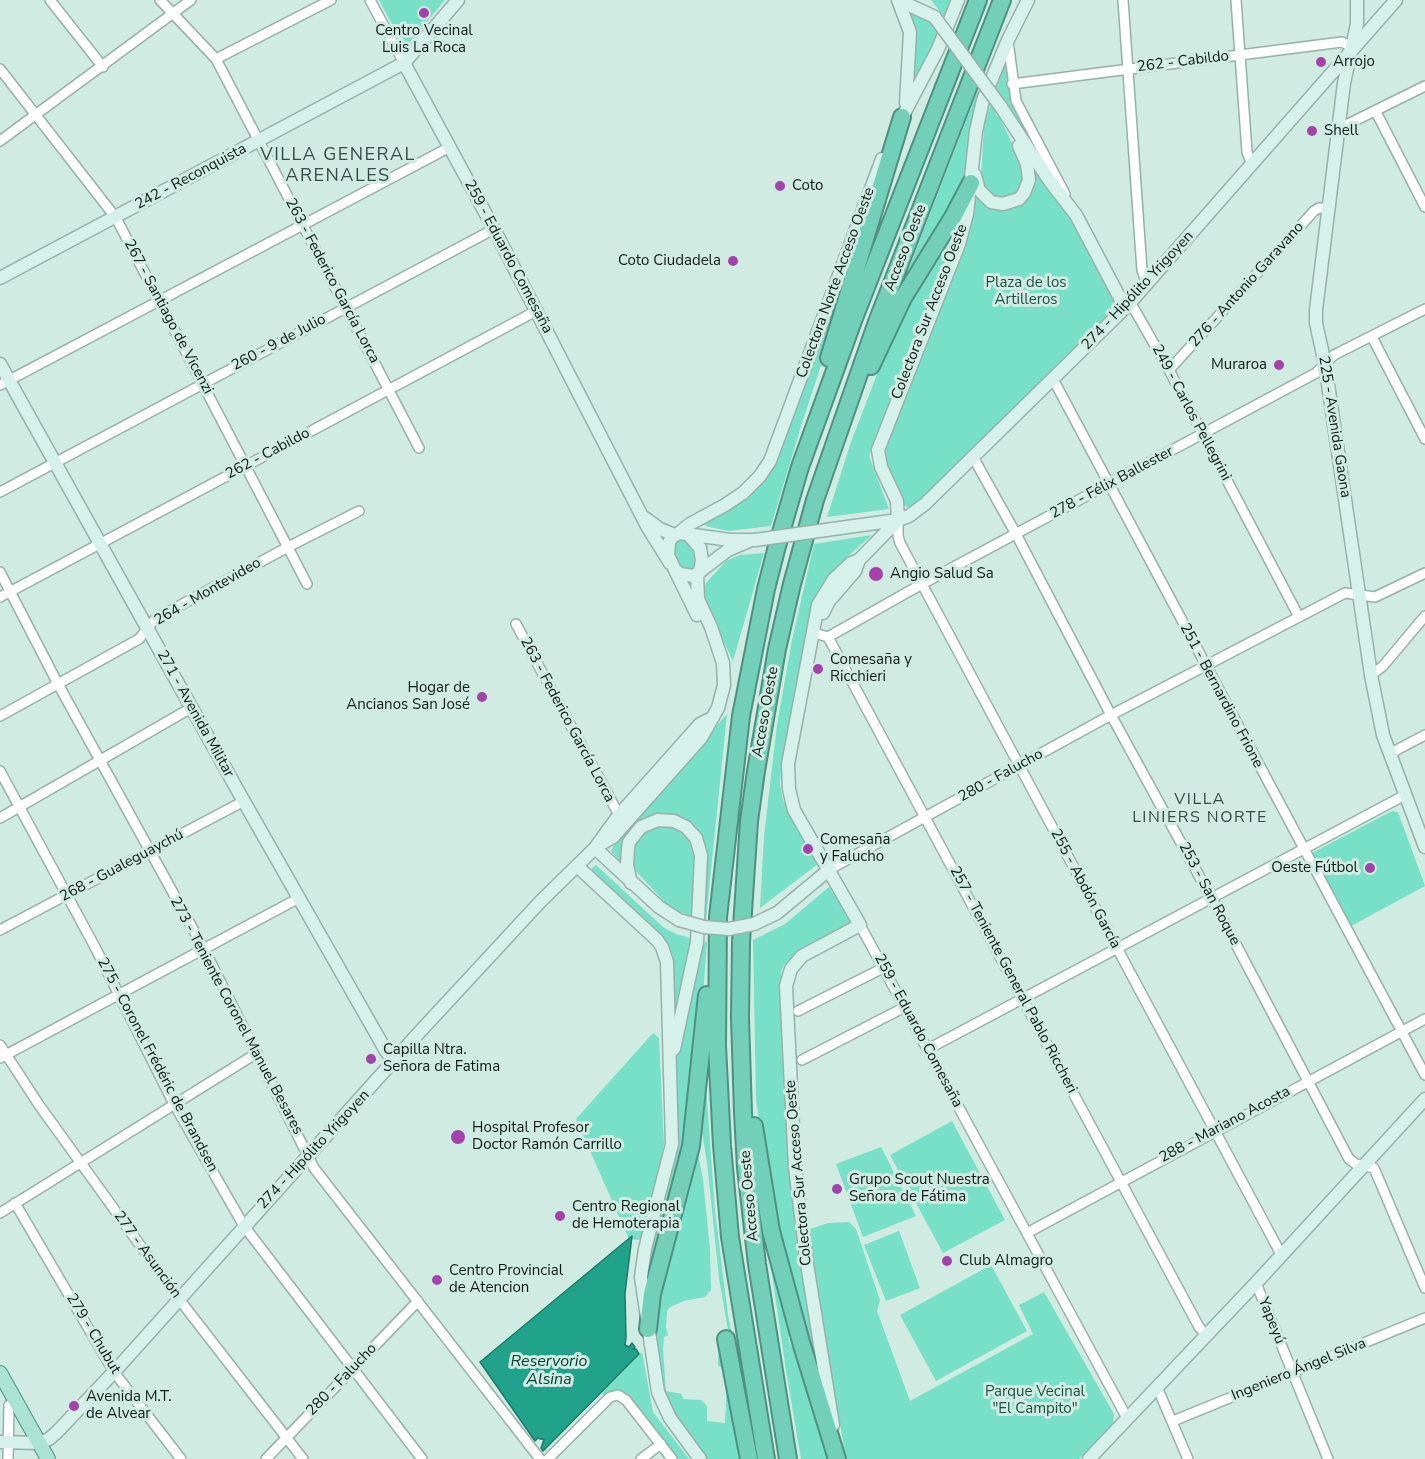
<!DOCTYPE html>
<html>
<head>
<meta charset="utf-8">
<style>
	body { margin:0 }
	canvas { display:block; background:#cfebe2 }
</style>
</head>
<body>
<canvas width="1425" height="1459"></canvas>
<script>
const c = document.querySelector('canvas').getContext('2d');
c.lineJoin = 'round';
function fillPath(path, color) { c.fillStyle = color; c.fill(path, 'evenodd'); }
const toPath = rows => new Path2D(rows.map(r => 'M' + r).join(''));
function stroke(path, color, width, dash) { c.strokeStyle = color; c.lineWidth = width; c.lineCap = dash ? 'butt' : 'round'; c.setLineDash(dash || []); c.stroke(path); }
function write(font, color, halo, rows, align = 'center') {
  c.font = font + ' "Nunito Sans",sans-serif'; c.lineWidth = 6; c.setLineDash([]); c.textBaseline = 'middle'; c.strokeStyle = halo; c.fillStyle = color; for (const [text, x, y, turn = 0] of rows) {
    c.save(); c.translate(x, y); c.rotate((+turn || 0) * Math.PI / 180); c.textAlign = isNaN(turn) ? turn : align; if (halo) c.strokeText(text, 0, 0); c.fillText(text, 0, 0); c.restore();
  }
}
fillPath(toPath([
	[379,0,445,0,405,48],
	[931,0,954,0,940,37,913,84,907,12,918,12,931,21,931,23,938,33,944,17],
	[1008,55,1009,82,1060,189,1003,99,996,114,1000,118,1026,172,1023,190,1010,199,989,196,981,179,984,124],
	[978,90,966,174,953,209,900,291],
	[1034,171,1076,224,1118,302,1118,309,916,507,909,508,903,504,882,462,882,450,974,189,1007,207],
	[954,240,869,456,889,509,827,517,851,442,894,330,928,270],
	[845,269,850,278,802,423,771,526,729,531,709,527,698,522,754,487],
	[872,535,839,564,810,610,781,767,780,785,783,800,818,864,760,908,764,836,777,725,792,640,814,544],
	[687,537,700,558,694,571,686,570,681,567,674,555,674,544,677,540],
	[764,553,733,661,702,596,706,583,726,561,740,555],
	[727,714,706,919,700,919,703,847,676,817,637,825,625,867,611,851,618,837],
	[1392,811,1398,812,1425,886,1351,926,1312,853],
	[663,823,687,831,697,849,694,917,670,908,635,870,632,858,633,845,639,833],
	[596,865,663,927,676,934,693,939,674,1026,668,950,592,871,592,868],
	[829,887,852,923,784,965,781,971,792,1179,826,1407,769,1193,756,1099,753,940,785,924],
	[700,941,707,942,700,1038,691,1112,650,1298,645,1268,665,1187,677,1051],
	[653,1033,659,1038,664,1145,641,1240,628,1239,628,1237,576,1119],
	[704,1058,715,1211,728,1315,735,1349,737,1382,719,1278,707,1162,700,1120],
	[952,1121,1005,1220,943,1253,890,1155],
	[696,1143,703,1180,710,1249,711,1290,705,1297,684,1301,670,1307,667,1311,666,1327,668,1335,664,1337,663,1349,666,1391,682,1394,683,1399,701,1400,707,1406,707,1421,725,1423,727,1381,722,1376,727,1374,727,1372,726,1365,720,1367,718,1365,719,1342,720,1337,724,1338,729,1374,745,1459,704,1459,674,1419,663,1392,654,1344,654,1303,660,1277,666,1274,667,1255,671,1256,675,1242,675,1233,673,1232,694,1145],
	[881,1147,916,1216,863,1237,836,1164],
	[762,1207,793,1333,788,1337,792,1348,795,1348,832,1459,801,1459,786,1370],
	[849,1222,856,1229,880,1300,877,1311,910,1401,1033,1334,1019,1305,1044,1292,1114,1414,1113,1425,1079,1459,846,1459,807,1230,828,1223],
	[899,1231,920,1288,886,1301,864,1245],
	[991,1265,1027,1331,936,1381,900,1315],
	[642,1352,653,1412,689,1459,675,1459,627,1399,606,1398,602,1393]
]), '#77e0c6');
const water = toPath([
	[632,1236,625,1293,626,1338,625,1345,629,1347,632,1343,635,1347,633,1349,636,1349,639,1354,543,1451,541,1448,544,1440,538,1438,535,1441,480,1362,632,1236]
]);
fillPath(water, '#20a38a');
stroke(water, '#1b7a68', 1.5);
const street = toPath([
	[50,0,103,67],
	[160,0,216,59,419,448],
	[370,0,404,63],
	[1123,0,1142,270,1147,285],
	[1236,0,1247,152,1252,165],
	[1008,41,1016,101,1065,194],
	[216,59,331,0],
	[0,69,116,218,307,584],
	[1012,84,1342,42,1353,48],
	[1376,112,1425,207],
	[1338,129,1425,86],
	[0,141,191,0],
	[1128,305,1133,307,1169,370,1299,617],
	[1372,337,1425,439],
	[1169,370,1314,211,1319,208,1328,208],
	[1053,379,1425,1075],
	[0,385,450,147],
	[973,457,1016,534,1111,715,1220,914,1349,1159,1356,1164,1374,1168,1425,1288],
	[0,492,494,229],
	[898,520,898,536,900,543,1282,1256],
	[0,572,58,684,204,949,314,1168,540,1459],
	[0,597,536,311],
	[516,624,619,815],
	[814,633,828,637,1199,1327,1206,1335],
	[828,637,922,584,1316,373,1334,355,1425,309],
	[1371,675,1383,666,1425,616],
	[0,716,139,639,155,619,288,547,359,511],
	[1389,754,1425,735],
	[0,771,96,949,174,1104,244,1226,422,1459],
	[0,818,191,708],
	[830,869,1111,715,1345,593,1375,597,1425,573],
	[860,925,1127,1418],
	[0,930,244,801],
	[798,1011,883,968],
	[0,1045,39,1105,179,1299,303,1459],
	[928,1049,1405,795],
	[0,1058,299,898],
	[802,1060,905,1007],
	[15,1203,114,1372,181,1459],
	[0,1213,257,1053],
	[1027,1233,1425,1019],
	[1256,1283,1328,1459],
	[1157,1387,1188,1459],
	[1173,1421,1425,1318],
	[8,1459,9,1405],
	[266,1459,418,1301],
	[548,1459,610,1397,618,1395,626,1400,672,1459],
	[641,1459,661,1444]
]);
const secondary = toPath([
	[898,0,910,32,906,103],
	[898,0,935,17],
	[1357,0,1357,24,1344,83,1316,310,1316,323,1325,364,1371,675,1383,735,1425,847],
	[404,63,494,229,647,526,670,563],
	[1001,107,1049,180,1076,215,1123,304,1128,305],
	[898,125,938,49,958,0],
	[975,175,979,190,991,202,1003,204,1019,199,1024,193,1029,180,1027,164,1019,146],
	[0,278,404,63,458,0],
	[0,364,238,791,386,1051,394,1061],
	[645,518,660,529,675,535],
	[898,520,897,501,881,467,878,450,959,244,967,214,976,131,983,100,1008,40,1028,0],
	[840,528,898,520],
	[679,533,690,524,725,505,743,493,760,476,770,461,882,159],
	[688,534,700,548,702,560,700,572],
	[749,541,728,550,694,576,680,574,675,570,668,555,669,543,671,538,679,533,730,540,755,540],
	[675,570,697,615],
	[823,613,829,601,855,571,859,560],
	[599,845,613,837,701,738,718,708,724,685,723,663,711,627,698,599,697,574],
	[595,848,659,907,679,920],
	[577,866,657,940,662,947,667,962,672,1144,645,1249,641,1277,658,1392,670,1418,700,1459],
	[631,883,627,865,628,849,629,842,641,827,658,820,674,821,686,827,696,838,701,855,697,942,674,1049],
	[777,913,830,869],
	[833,1425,807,1264,795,1167,786,986,791,969,802,956,860,925,794,810,789,789,788,764,818,605,834,579,851,563,859,560,898,520,909,516,925,504,1128,305,1396,0],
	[0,1442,39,1443,49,1439,57,1432,114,1372,415,1037,540,902,595,848,619,815,700,724,712,718],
	[1089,1459,1256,1283,1425,1099]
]);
const primary = toPath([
	[0,1373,48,1459]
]);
const highway = toPath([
	[829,358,902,117],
	[871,366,903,298,953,217,971,183],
	[754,1126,771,1231,801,1342,837,1459],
	[648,1329,652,1294,691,1146,707,995],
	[726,1339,749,1459],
	[766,1459,730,1237,722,1145,717,1046,718,917,741,716,766,589,777,546,800,467,854,318,978,0],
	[788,1459,757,1264,746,1168,743,1113,740,1018,741,942,749,821,756,771,777,649,792,584,815,500,877,322,1002,0]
]);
stroke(street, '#97b1a9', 12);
stroke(secondary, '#97b1a9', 15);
stroke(primary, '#509080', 16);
stroke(highway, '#509080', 20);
stroke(street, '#fff', 9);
stroke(secondary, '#d5f1ea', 12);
stroke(primary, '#aae3d4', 14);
stroke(highway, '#72d0b8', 16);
const secondaryBridge = toPath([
	[936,19,1001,107],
	[755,540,840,528],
	[679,920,704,927,729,929,754,924,777,913]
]);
stroke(secondaryBridge, '#97b1a9', 15, []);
stroke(secondaryBridge, '#d5f1ea', 12);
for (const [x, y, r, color] of [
	[424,13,6,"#a442aa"],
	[1321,62,6,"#a442aa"],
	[1312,131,6,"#a442aa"],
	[780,186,6,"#a442aa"],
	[733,261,6,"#a442aa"],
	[1279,365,6,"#a442aa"],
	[876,574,8,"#a442aa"],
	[818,669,6,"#a442aa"],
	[482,697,6,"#a442aa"],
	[808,849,6,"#a442aa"],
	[1370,868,6,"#a442aa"],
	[371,1059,6,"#a442aa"],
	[458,1137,8,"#a442aa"],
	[837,1189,6,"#a442aa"],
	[560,1216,6,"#a442aa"],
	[947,1261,6,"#a442aa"],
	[437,1280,6,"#a442aa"],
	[74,1406,6,"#a442aa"]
]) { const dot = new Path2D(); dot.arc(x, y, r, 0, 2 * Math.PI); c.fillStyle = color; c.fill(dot); stroke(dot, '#cfebe2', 2); }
write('15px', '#101a17', '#cfebe2', [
	["Centro Vecinal",424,31,"center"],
	["Luis La Roca",424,48,"center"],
	["Arrojo",1333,62],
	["Shell",1324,131],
	["Coto",792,186],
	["Coto Ciudadela",721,261,"right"],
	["Muraroa",1267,365,"right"],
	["Angio Salud Sa",890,574],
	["Comesaña y",830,660],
	["Ricchieri",830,677],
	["Hogar de",470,688,"right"],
	["Ancianos San José",470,705,"right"],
	["Comesaña",820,840],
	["y Falucho",820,857],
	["Oeste Fútbol",1358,868,"right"],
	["Capilla Ntra.",383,1050],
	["Señora de Fatima",383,1067],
	["Hospital Profesor",472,1128],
	["Doctor Ramón Carrillo",472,1145],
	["Grupo Scout Nuestra",849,1180],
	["Señora de Fátima",849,1197],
	["Centro Regional",572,1207],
	["de Hemoterapia",572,1224],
	["Club Almagro",959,1261],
	["Centro Provincial",449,1271],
	["de Atencion",449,1288],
	["Avenida M.T.",86,1397],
	["de Alvear",86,1414]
], 'left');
write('15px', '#101a17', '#cfebe2', [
	["262 - Cabildo",1183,62,-7],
	["242 - Reconquista",191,177,-28],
	["Acceso Oeste",906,248,-69],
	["259 - Eduardo Comesaña",508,257,62],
	["263 - Federico García Lorca",332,281,62],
	["Colectora Norte Acceso Oeste",836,283,-70],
	["276 - Antonio Garavano",1247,285,-48],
	["274 - Hipólito Yrigoyen",1138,291,-47],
	["Colectora Sur Acceso Oeste",930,312,-69],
	["267 - Santiago de Vicenzi",168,317,62],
	["260 - 9 de Julio",279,343,-28],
	["249 - Carlos Pellegrini",1191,413,62],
	["225 - Avenida Gaona",1334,427,81],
	["262 - Cabildo",268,454,-28],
	["278 - Félix Ballester",1112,483,-28],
	["264 - Montevideo",208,592,-30],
	["251 - Bernardino Frione",1221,696,62],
	["Acceso Oeste",766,712,-80],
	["271 - Avenida Militar",195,714,61],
	["263 - Federico García Lorca",567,720,62],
	["280 - Falucho",1001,776,-29],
	["268 - Gualeguaychú",122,866,-28],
	["255 - Abdón García",1085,889,62],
	["253 - San Roque",1209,894,62],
	["257 - Teniente General Pablo Riccheri",1013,980,62],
	["273 - Teniente Coronel Manuel Besares",236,1016,62],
	["259 - Eduardo Comesaña",918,1031,62],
	["275 - Coronel Frédéric de Brandsen",157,1065,62],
	["288 - Mariano Acosta",1225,1125,-28],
	["274 - Hipólito Yrigoyen",314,1150,-47],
	["Colectora Sur Acceso Oeste",799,1173,-95],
	["Acceso Oeste",750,1196,-95],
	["277 - Asunción",147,1255,54],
	["Yapeyú",1271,1321,68],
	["279 - Chubut",93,1334,59],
	["Ingeniero Ángel Silva",1299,1370,-22],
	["280 - Falucho",342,1380,-46]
]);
write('15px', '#1d5044', '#cfebe2', [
	["Plaza de los",1026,283],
	["Artilleros",1026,300],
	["Parque Vecinal",1035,1392],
	["\"El Campito\"",1035,1409]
]);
c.letterSpacing = '1.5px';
write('16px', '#344b45', '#cfebe2', [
	["VILLA",1200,800],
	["LINIERS NORTE",1200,818]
]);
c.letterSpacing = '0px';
write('italic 16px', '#0a4035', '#cfebe2', [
	["Reservorio",549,1362],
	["Alsina",549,1380]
]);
c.letterSpacing = '1.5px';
write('18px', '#344b45', '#cfebe2', [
	["VILLA GENERAL",338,156],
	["ARENALES",338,177]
]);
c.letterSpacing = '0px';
</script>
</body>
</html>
